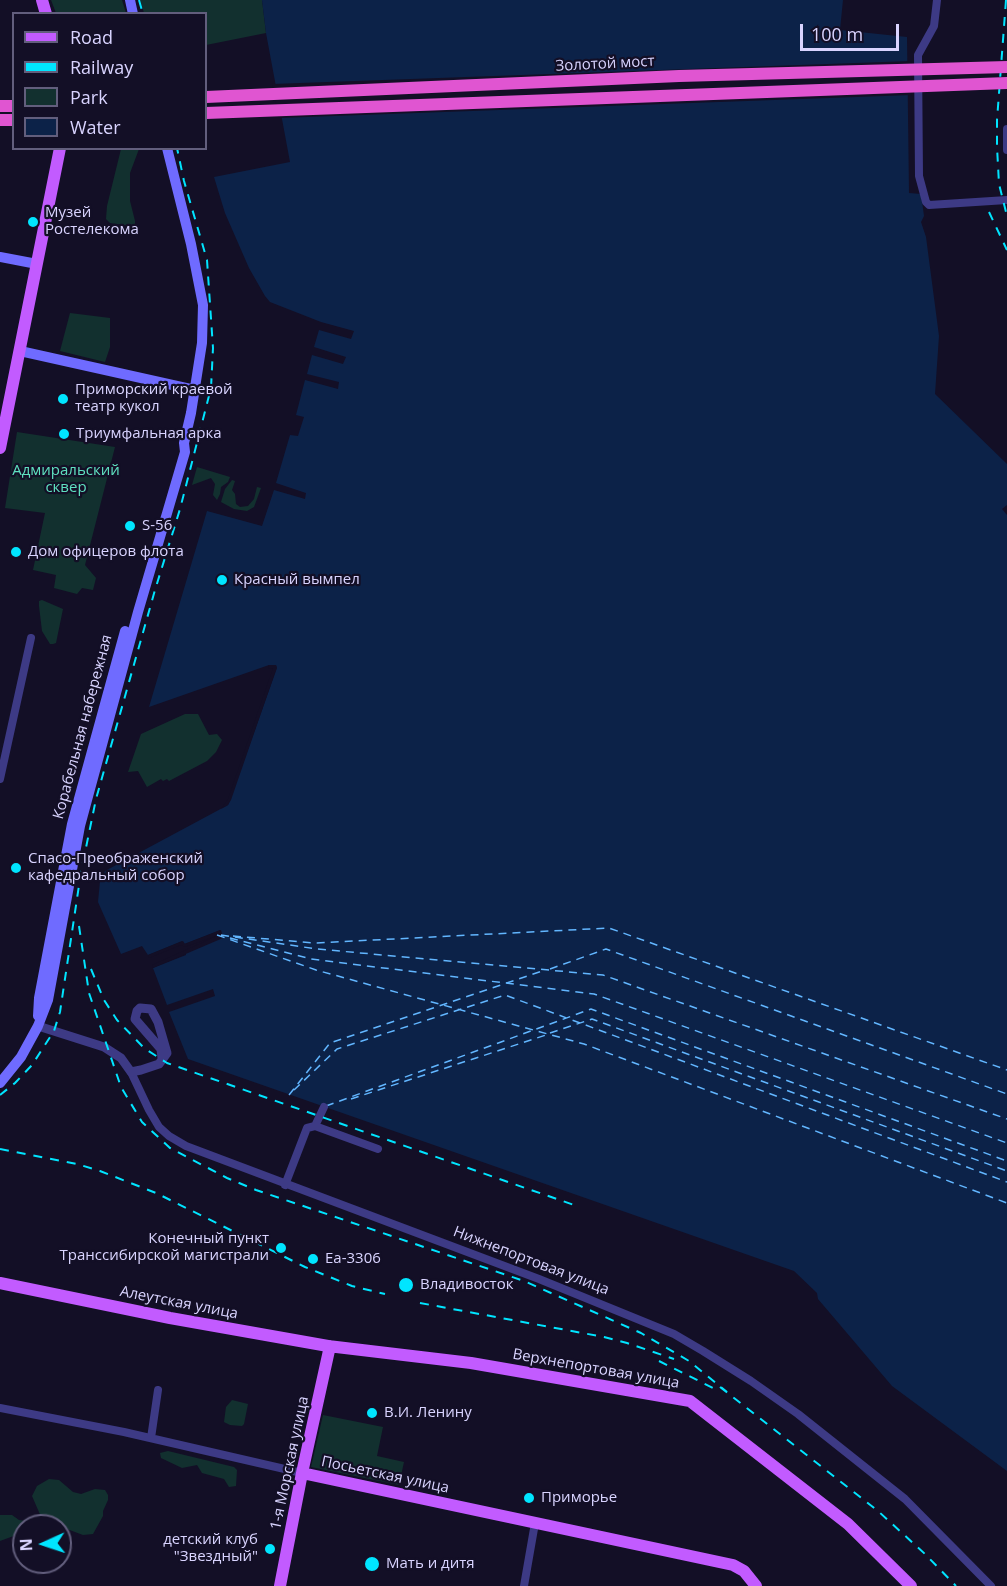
<!DOCTYPE html>
<html>
<head>
<meta charset="utf-8">
<style>
	body { margin:0 }
	#map { position:relative; width:1007px; height:1586px; overflow:hidden; background:#130f26; font-family:"Open Sans",sans-serif }
	canvas { display:block }
	.legend { position:absolute; left:12px; top:12px; width:195px; height:138px; box-sizing:border-box; background:#130f26; border:2px solid #625e7d; margin:0; padding:8px 10px; list-style:none; font-size:18px; color:#d9d4ff }
	.legend li { display:flex; align-items:center; gap:12px; height:30px }
	.legend b { width:30px; border:2px solid #625e7d }
	.north { position:absolute; left:12px; top:1514px; width:60px; height:60px; box-sizing:border-box; background:#130f26; border:2px solid #625e7d; border-radius:50%; rotate:267deg; font-size:16px; font-weight:700; line-height:24px; text-align:center; color:#d9d4ff }
	.north::after { content:''; display:block; margin:auto; width:21px; height:27px; background:#00e5ff; clip-path:polygon(50% 0,100% 100%,50% 72%,0 100%) }
	.scale { position:absolute; left:800px; top:24px; width:99px; height:27px; box-sizing:border-box; border:3px solid #d9d4ff; border-top:0; padding-left:8px; font-size:18px; line-height:21px; white-space:nowrap; color:#d9d4ff; -webkit-text-stroke:4px #130f26; paint-order:stroke }
</style>
</head>
<body>
<div id="map">
<canvas width="1007" height="1586"></canvas>
<ul class="legend">
<li><b style="height:8px;background:#c25bff"></b>Road</li>
<li><b style="height:8px;background:#00e5ff"></b>Railway</li>
<li><b style="height:16px;background:#12302f"></b>Park</li>
<li><b style="height:16px;background:#0c2248"></b>Water</li>
</ul>
<div class="north">N</div>
<div class="scale">100 m</div>
</div>
<script>
const c = document.querySelector('canvas').getContext('2d');
c.lineJoin = 'round';
function fillPath(path, color) { c.fillStyle = color; c.fill(path, 'evenodd'); }
const toPath = rows => new Path2D(rows.map(r => 'M' + r).join(''));
function stroke(path, color, width, dash) { c.strokeStyle = color; c.lineWidth = width; c.lineCap = dash ? 'butt' : 'round'; c.setLineDash(dash || []); c.stroke(path); }
function write(font, color, halo, rows, align = 'center') {
  c.font = font + ' "Open Sans",sans-serif'; c.lineWidth = 4.5; c.setLineDash([]); c.textBaseline = 'middle'; c.strokeStyle = halo; c.fillStyle = color; for (const [text, x, y, turn = 0] of rows) {
    c.save(); c.translate(x, y); c.rotate((+turn || 0) * Math.PI / 180); c.textAlign = isNaN(turn) ? turn : align; if (halo) c.strokeText(text, 0, 0); c.fillText(text, 0, 0); c.restore();
  }
}
fillPath(toPath([
	[51,0,122,0,126,13,56,13],
	[140,0,262,0,266,33,206,45,206,14,144,13],
	[121,149,139,149,130,173,130,201,135,221,135,224,131,226,110,223,106,219,107,206],
	[70,313,110,318,110,347,105,362,60,351],
	[17,432,115,447,85,565,96,578,93,590,82,588,77,594,54,588,56,575,33,570,45,513,5,508],
	[197,467,230,477,228,482,221,487,220,494,217,500,213,495,215,484,211,478,192,485],
	[232,480,235,481,232,490,235,494,236,504,240,507,248,506,254,499,257,487,261,488,254,507,247,511,234,509,221,502,225,489],
	[42,600,63,609,56,643,53,644,50,644,42,631,39,606,39,601],
	[185,714,198,714,209,735,217,734,222,740,216,752,207,761,169,781,167,779,163,781,161,779,147,787,138,771,128,772,141,734],
	[232,1400,248,1404,244,1424,242,1426,230,1425,224,1422,226,1407],
	[323,1415,383,1427,377,1456,404,1462,399,1485,311,1467],
	[168,1451,234,1467,237,1470,236,1486,229,1487,224,1479,202,1473,197,1465,182,1468,161,1458,160,1453],
	[49,1479,59,1480,73,1492,81,1494,95,1489,105,1490,108,1495,108,1500,103,1511,103,1516,93,1534,83,1535,67,1529,60,1530,60,1526,45,1526,32,1496,37,1486],
	[0,1515,12,1515,19,1520,27,1521,30,1526,24,1526,24,1545,19,1534,0,1541]
]), '#12302f');
fillPath(toPath([
	[262,0,843,0,840,30,907,37,909,193,921,194,924,216,921,222,926,237,939,336,935,394,1007,464,1007,505,1002,509,1007,515,1007,1471,892,1386,818,1299,817,1293,794,1271,188,1059,169,1012,215,996,213,989,167,1005,153,968,186,955,186,952,223,937,221,930,184,944,182,941,148,955,142,946,121,954,98,902,100,881,105,871,228,805,277,668,269,665,149,707,207,511,262,526,274,490,305,499,306,493,276,483,290,435,298,436,304,417,296,415,305,380,338,389,339,382,307,374,312,355,343,364,346,357,314,347,319,330,351,339,354,331,321,322,270,302,265,296,249,268,225,213,214,177,290,162,266,33]
]), '#0c2248');
fillPath(toPath([
	[911,61,912,95,279,118,272,84],
	[269,665,276,665,277,667,231,800,228,805,221,809,228,799,273,668,268,669],
	[220,930,223,938,153,968,152,965,219,935,185,947,181,945,149,958,148,955,183,941,185,944]
]), '#130f26');
stroke(toPath([
	[217,935,316,970,584,1044,1007,1203],
	[221,935,317,949,603,975,1007,1119],
	[233,936,315,943,609,928,1007,1070],
	[230,938,311,959,594,994,1007,1143],
	[550,969,606,949,1007,1094],
	[550,1033,592,1019,1007,1171],
	[294,1090,337,1049,505,995,1007,1182],
	[289,1095,330,1043,545,970],
	[351,1099,546,1035],
	[326,1106,591,1009,1007,1161]
]), '#62b6ff', 1.5, [8, 6]);
stroke(toPath([
	[937,0,934,26,918,55,919,176,926,202,929,205,1007,200],
	[1007,129,1007,150],
	[0,779,31,638],
	[131,1072,149,1110,159,1127,169,1136,186,1146,539,1279,674,1334,703,1351,751,1381,798,1414,905,1499,991,1586],
	[315,1126,324,1107],
	[285,1185,307,1128,315,1126,378,1149],
	[0,1408,124,1432,302,1473],
	[151,1438,158,1390],
	[524,1586,535,1523]
]), '#3d3a85', 8);
stroke(toPath([
	[38,1026,104,1047,121,1058,131,1072,141,1070,159,1064,167,1053,158,1022,151,1009,140,1008,137,1011,135,1019,161,1049,162,1058]
]), '#3d3a85', 9);
stroke(toPath([
	[130,0,133,14],
	[0,257,37,264],
	[20,351,195,390],
	[38,1016,39,998,72,824,125,631],
	[0,1083,21,1057,38,1026,48,1000,80,826,138,612,185,452,184,443,191,413,202,343,203,305,191,244,167,148]
]), '#6f6bff', 10);
stroke(toPath([
	[42,0,46,14],
	[0,448,60,148],
	[0,1283,170,1318,328,1346,471,1363,690,1401,848,1524,911,1586],
	[302,1473,733,1565,744,1571,756,1586],
	[280,1586,302,1473,330,1346]
]), '#c25bff', 12);
stroke(toPath([
	[0,106,14,106]
]), '#e055d1', 12);
stroke(toPath([
	[139,0,143,14],
	[1006,0,997,120,997,147,999,184,1007,216],
	[989,212,1007,250],
	[79,926,89,993,121,1087,142,1122,170,1148,227,1178,256,1190,524,1281,641,1333,689,1361,727,1392],
	[91,969,104,1000,117,1020,144,1048,167,1063,574,1205],
	[0,1095,15,1083,32,1065,54,1031,60,1012,81,872,96,799,155,590,180,509,211,388,213,348,207,260,184,181,177,148],
	[0,1149,77,1164,100,1171,156,1193,305,1267,352,1286,385,1294],
	[420,1303,604,1337,627,1343,674,1359],
	[659,1361,713,1388],
	[720,1387,878,1511,925,1554,956,1586]
]), '#00e5ff', 2, [9, 8]);
stroke(toPath([
	[206,97,679,76,1007,67],
	[206,113,1007,83],
	[0,120,14,120]
]), '#e055d1', 12);
for (const [x, y, r, color] of [
	[33,222,6,"#00e5ff"],
	[63,399,6,"#00e5ff"],
	[64,434,6,"#00e5ff"],
	[130,526,6,"#00e5ff"],
	[16,552,6,"#00e5ff"],
	[222,580,6,"#00e5ff"],
	[16,868,6,"#00e5ff"],
	[281,1248,6,"#00e5ff"],
	[313,1259,6,"#00e5ff"],
	[406,1285,8,"#00e5ff"],
	[372,1413,6,"#00e5ff"],
	[529,1498,6,"#00e5ff"],
	[270,1549,6,"#00e5ff"],
	[372,1564,8,"#00e5ff"]
]) { const dot = new Path2D(); dot.arc(x, y, r, 0, 2 * Math.PI); c.fillStyle = color; c.fill(dot); stroke(dot, '#130f26', 2); }
write('15px', '#d9d4ff', '#130f26', [
	["Золотой мост",605,64,-3],
	["Корабельная набережная",83,727,-75],
	["Нижнепортовая улица",531,1261,21],
	["Алеутская улица",179,1303,11],
	["Верхнепортовая улица",596,1369,10],
	["1-я Морская улица",290,1463,-78],
	["Посьетская улица",385,1475,12]
]);
write('15px', '#d9d4ff', '#130f26', [
	["Музей",45,213],
	["Ростелекома",45,230],
	["Приморский краевой",75,390],
	["театр кукол",75,407],
	["Триумфальная арка",76,434],
	["S-56",142,526],
	["Дом офицеров флота",28,552],
	["Красный вымпел",234,580],
	["Спасо-Преображенский",28,859],
	["кафедральный собор",28,876],
	["Конечный пункт",269,1239,"right"],
	["Транссибирской магистрали",269,1256,"right"],
	["Еа-3306",325,1259],
	["Владивосток",420,1285],
	["В.И. Ленину",384,1413],
	["Приморье",541,1498],
	["детский клуб",258,1540,"right"],
	["\"Звездный\"",258,1557,"right"],
	["Мать и дитя",386,1564]
], 'left');
write('15px', '#5fe0c0', '#130f26', [
	["Адмиральский",66,471],
	["сквер",66,488]
]);
</script>
</body>
</html>
